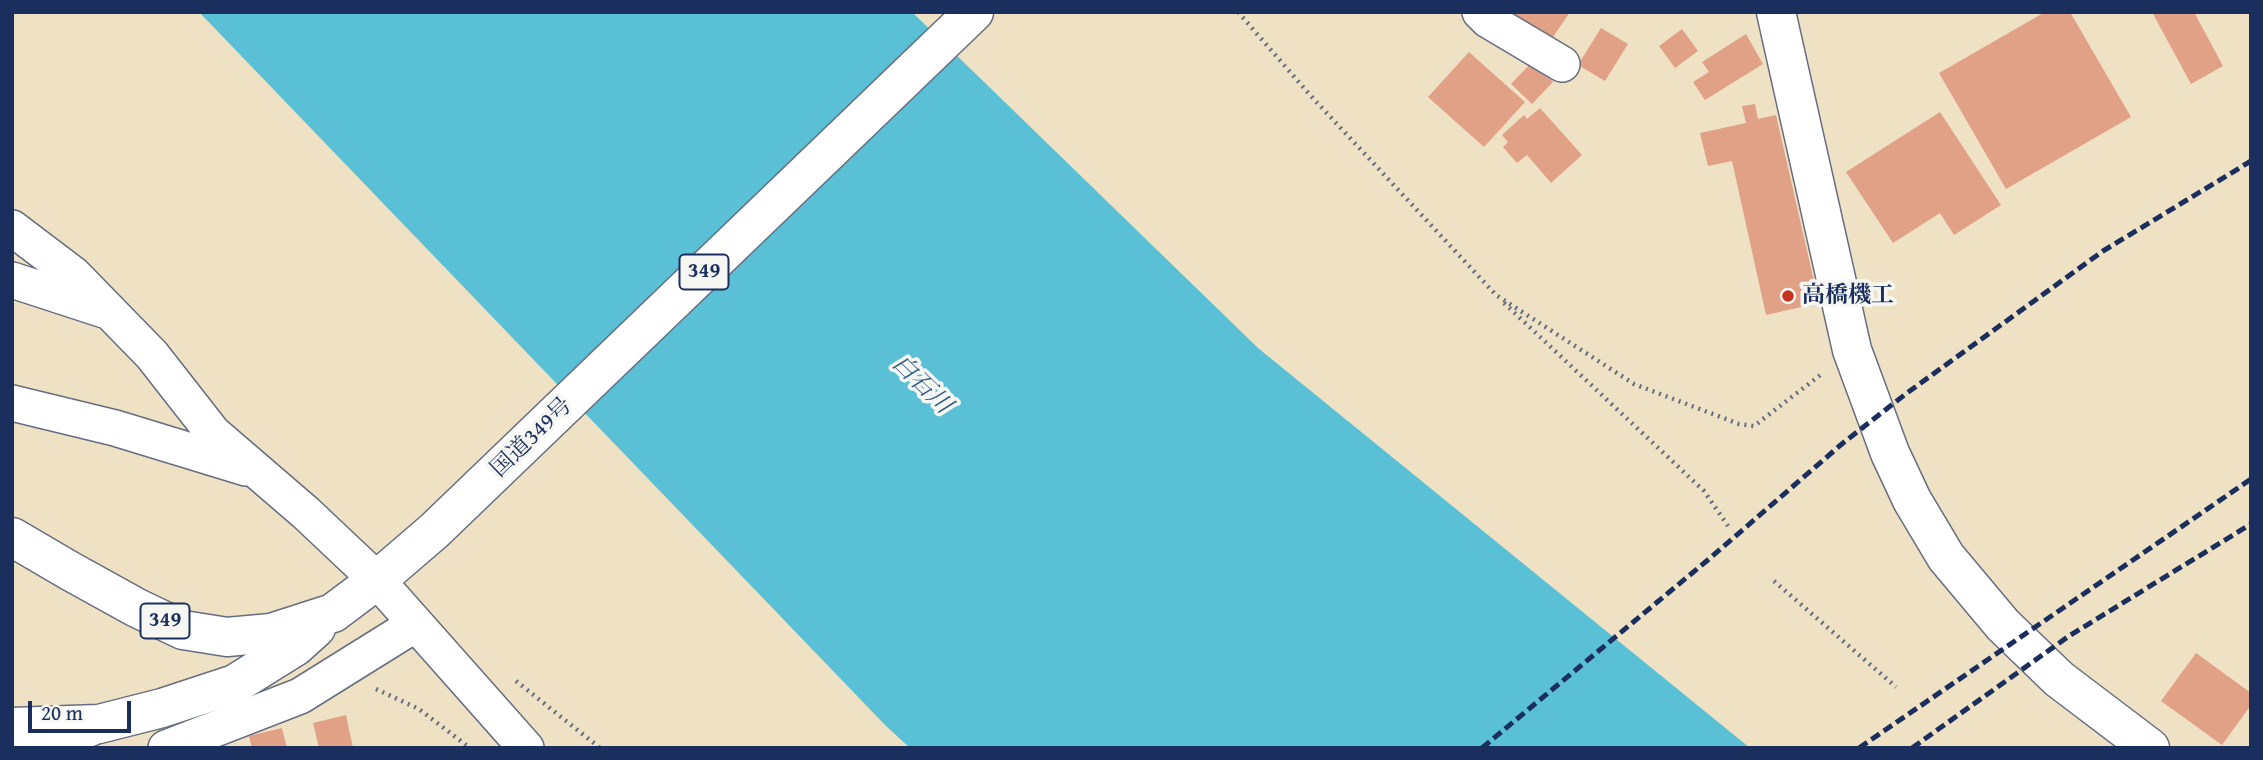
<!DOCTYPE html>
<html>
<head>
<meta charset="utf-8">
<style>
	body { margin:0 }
	#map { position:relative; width:2263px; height:760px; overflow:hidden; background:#efe1c3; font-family:"Gentium Book Plus",serif }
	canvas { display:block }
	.frame { position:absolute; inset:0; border:14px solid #1b2f5e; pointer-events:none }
	.scale { position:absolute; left:28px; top:701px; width:103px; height:32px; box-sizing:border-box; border:4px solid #1b2f5e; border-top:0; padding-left:9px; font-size:21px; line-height:24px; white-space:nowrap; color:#1b2f5e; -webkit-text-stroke:5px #f6f6f2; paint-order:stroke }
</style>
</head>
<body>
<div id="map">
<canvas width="2263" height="760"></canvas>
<div class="frame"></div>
<div class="scale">20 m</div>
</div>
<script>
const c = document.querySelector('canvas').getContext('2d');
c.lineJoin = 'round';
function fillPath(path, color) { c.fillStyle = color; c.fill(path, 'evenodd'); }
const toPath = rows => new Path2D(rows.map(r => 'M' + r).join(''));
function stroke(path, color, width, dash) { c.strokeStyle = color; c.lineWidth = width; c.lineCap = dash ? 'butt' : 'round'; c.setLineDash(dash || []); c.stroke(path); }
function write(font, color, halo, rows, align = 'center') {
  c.font = font + ' "Gentium Book Plus","Noto Serif JP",serif'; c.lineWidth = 7; c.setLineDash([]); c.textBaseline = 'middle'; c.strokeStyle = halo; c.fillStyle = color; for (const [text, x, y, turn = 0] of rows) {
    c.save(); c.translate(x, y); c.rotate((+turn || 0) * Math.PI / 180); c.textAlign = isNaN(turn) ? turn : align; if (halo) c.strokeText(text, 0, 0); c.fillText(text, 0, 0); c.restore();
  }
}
fillPath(toPath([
	[199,12,912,12,1258,348,1750,748,910,748,886,726]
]), '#59c0d6');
fillPath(toPath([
	[1506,12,1570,12,1547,46],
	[2045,12,2070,12,2131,117,2006,189,1939,73],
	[2152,12,2194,12,2223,66,2191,84],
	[1601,28,1628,44,1605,81,1578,65],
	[1682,29,1698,51,1675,68,1659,46],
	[1746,34,1763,64,1705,100,1693,82,1709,72,1702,62],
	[1469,52,1525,102,1484,147,1428,97],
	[1532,62,1553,82,1532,104,1511,84],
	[1755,104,1758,119,1776,115,1819,303,1766,315,1732,161,1708,166,1700,133,1746,123,1742,106],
	[1540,108,1582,155,1551,183,1527,155,1517,163,1503,147,1508,142,1502,135,1524,115,1527,119],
	[1940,112,2001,205,1954,235,1940,213,1893,243,1846,172],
	[2196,653,2251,693,2251,705,2222,745,2161,701],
	[346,715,353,748,319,748,313,723],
	[282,728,287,748,252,748,249,736]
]), '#e1a186');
const minor = toPath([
	[1480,12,1488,20,1562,64],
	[12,228,74,275,152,355,213,433,306,513,377,580,526,748],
	[12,280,104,310],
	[12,403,115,428,246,468],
	[166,748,300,696,414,625]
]);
const tertiary = toPath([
	[1776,12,1852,350,1890,453,1912,500,1946,557,2003,625,2059,679,2150,748],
	[33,748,90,727]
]);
const trunk = toPath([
	[12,537,70,571,137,608,183,630,227,637,271,633,333,613,377,580,434,531,974,12],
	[12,727,99,724,162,708,235,684,296,646,316,628]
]);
stroke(minor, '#656d81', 38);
stroke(tertiary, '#656d81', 41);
stroke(trunk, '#656d81', 41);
stroke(toPath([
	[1238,12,1310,95,1496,295,1634,384,1739,424,1754,426,1823,373],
	[1504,303,1704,491,1728,526],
	[1774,581,1896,687],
	[516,681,600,748],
	[376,689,419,709,470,748]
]), '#656d81', 4.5, [2, 5]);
stroke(minor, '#fff', 35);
stroke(tertiary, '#fff', 38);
stroke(trunk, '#fff', 38);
stroke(toPath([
	[1482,748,1709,559,1843,443,1907,393,2103,251,2251,161],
	[1859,748,2251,479],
	[1912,748,2069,636,2251,524]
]), '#1b2f5e', 5, [10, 5]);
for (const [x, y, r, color] of [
	[1788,296,7,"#c8321e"]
]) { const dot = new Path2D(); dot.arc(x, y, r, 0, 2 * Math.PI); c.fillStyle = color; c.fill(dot); stroke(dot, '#f6f6f2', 2.5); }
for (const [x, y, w] of [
	[704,272,49],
	[165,621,49]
]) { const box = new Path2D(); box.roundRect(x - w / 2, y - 17.5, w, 35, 5); c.fillStyle = '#f6f6f2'; c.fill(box); stroke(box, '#1b2f5e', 2); }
write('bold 21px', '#1b2f5e', null, [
	["349",704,272],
	["349",165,621]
]);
write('bold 23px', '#1b2f5e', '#f6f6f2', [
	["高橋機工",1802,296]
], 'left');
write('23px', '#1b2f5e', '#f6f6f2', [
	["国道349号",532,438,-44]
]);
write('italic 24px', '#2e5a82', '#f6f6f2', [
	["白石川",921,385,44]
]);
</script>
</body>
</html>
